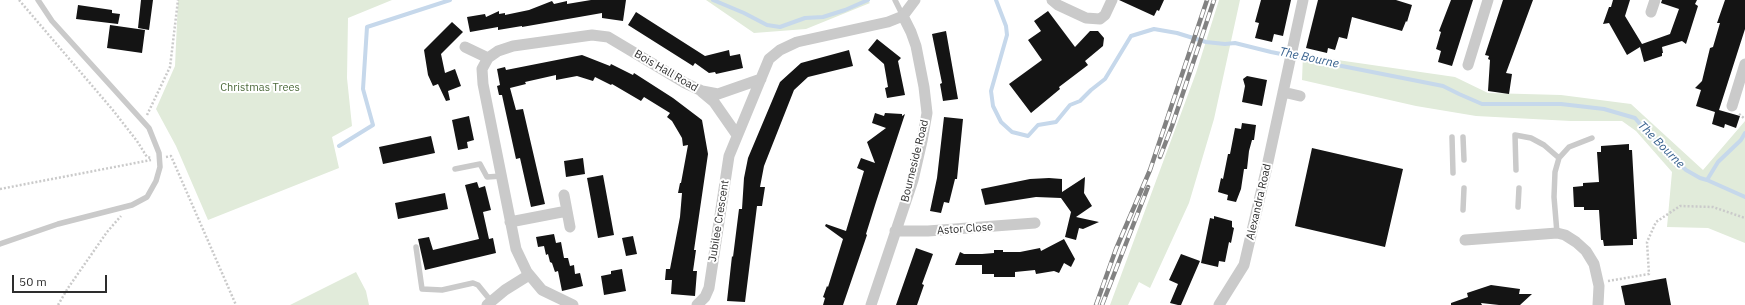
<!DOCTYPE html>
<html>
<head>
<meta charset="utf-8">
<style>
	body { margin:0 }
	#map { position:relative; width:1745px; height:305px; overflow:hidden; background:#fff; font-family:"IBM Plex Sans",sans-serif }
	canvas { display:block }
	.scale { position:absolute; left:12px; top:275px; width:95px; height:18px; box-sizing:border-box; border:2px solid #2d2d2d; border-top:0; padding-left:5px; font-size:12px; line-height:14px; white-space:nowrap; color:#2d2d2d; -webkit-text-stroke:3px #fff; paint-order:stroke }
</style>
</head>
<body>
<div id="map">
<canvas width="1745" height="305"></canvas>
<div class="scale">50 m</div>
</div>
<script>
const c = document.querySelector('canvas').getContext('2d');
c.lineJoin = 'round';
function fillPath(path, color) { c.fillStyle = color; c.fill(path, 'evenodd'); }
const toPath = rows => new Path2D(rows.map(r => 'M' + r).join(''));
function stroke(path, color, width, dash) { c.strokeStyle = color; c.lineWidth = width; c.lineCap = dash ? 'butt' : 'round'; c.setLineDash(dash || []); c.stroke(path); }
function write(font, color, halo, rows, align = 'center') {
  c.font = font + ' "IBM Plex Sans",sans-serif'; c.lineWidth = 4; c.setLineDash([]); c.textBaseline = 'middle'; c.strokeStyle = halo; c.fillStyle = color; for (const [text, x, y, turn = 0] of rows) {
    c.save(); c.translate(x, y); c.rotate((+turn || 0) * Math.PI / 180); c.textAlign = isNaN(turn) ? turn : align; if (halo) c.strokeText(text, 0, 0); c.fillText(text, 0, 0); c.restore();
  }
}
fillPath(toPath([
	[178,0,392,0,348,18,347,78,352,126,332,137,339,168,208,220,176,146,156,109,175,66],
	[706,0,867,0,870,3,806,29,754,33],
	[1219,0,1240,0,1214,119,1189,203,1150,288,1139,282,1128,305,1110,305,1196,73],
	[1303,55,1455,77,1488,93,1561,95,1631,104,1703,170,1745,121,1745,243,1708,228,1667,227,1672,172,1636,131,1622,121,1571,121,1476,116,1416,106,1302,80],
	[356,272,366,291,369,305,290,305]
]), '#e1ebda');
stroke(toPath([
	[713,0,744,13,767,25,780,27,805,18,823,17,845,10,868,0],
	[996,0,1006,26,1007,35,991,91,993,106,1001,122,1012,132,1028,136,1038,125,1056,122,1070,105,1080,101,1091,90,1105,79,1131,36,1154,29,1177,33,1206,42,1225,44,1235,43,1271,52,1443,86,1459,94,1482,104,1561,104,1604,109,1635,118,1651,137,1686,170,1700,178,1707,180,1718,162,1741,140,1745,133],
	[339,146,373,125,363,89,367,27,450,0],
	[1707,180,1745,197]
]), '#c6d8eb', 4);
fillPath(toPath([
	[141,0,153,0,149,30,138,28],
	[591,0,626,0,623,21,602,18,602,13,522,27,522,26,498,30,498,27,470,32,467,17,485,14,486,17,499,11,499,14,505,13,505,15,529,10,552,1,554,4,567,1,567,4],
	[1119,0,1164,0,1159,11,1157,10,1154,16],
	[1261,0,1291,0,1283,36,1274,34,1272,42,1255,38,1259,23,1255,22],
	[1318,0,1396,0,1412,5,1407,22,1406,21,1402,31,1352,17,1347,39,1339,37,1335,50,1328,48,1327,53,1306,48],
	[1451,0,1473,0,1452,66,1438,62,1441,51,1436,49,1441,32,1439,31],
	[1503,0,1533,0,1506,73,1512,74,1509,94,1488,91,1490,60,1488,59,1489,56,1485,55],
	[1613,0,1630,0,1625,16,1642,44,1670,34,1679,9,1661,3,1662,0,1697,0,1695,4,1698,6,1686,44,1682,41,1662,47,1663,53,1662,53,1662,56,1644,62,1640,47,1627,55,1609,23,1603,24,1609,7,1611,7],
	[1725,0,1745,0,1745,29,1719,110,1740,116,1736,128,1725,124,1724,128,1712,124,1715,112,1696,106,1701,90,1695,88,1702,81,1710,48,1713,47,1720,23,1717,23],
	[78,5,112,10,112,13,120,14,118,24,76,19],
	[1048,11,1075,47,1090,31,1098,31,1104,38,1103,46,1085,61,1088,65,1059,87,1060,89,1031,113,1009,84,1042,60,1028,40,1041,31,1034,21],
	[636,12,705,56,729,50,730,56,740,54,743,68,716,74,715,72,709,73,695,63,693,66,628,25],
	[452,22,463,32,441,54,445,73,455,69,461,86,448,91,450,100,446,101,438,84,433,86,428,75,424,50],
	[110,25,145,30,142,53,107,48],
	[946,31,958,99,943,101,940,84,942,83,932,34],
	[877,39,901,58,898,61,905,95,887,98,885,88,888,87,884,64,868,50],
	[849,50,853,66,808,77,794,90,764,166,760,187,765,187,762,206,757,206,745,302,727,301,732,256,733,257,739,209,742,209,744,178,748,158,780,82,801,63],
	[582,55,610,66,611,64,633,75,634,73,673,98,702,120,708,154,694,250,696,250,693,271,697,271,695,296,671,294,672,280,665,280,666,269,670,269,680,217,682,193,678,193,680,183,681,183,688,145,683,146,682,138,672,121,667,117,670,113,644,97,641,101,612,84,611,85,595,77,593,81,577,76,556,80,556,75,525,82,526,84,510,88,516,110,523,109,545,204,531,207,520,158,516,159,502,95,499,95,497,86,500,85,497,69,505,67,506,70],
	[1247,76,1267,80,1262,106,1242,102,1245,86,1243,79],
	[875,113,884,116,885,113,902,114,902,116,905,114,876,202,866,234,867,235,843,305,823,305,825,298,823,297,827,286,828,287,843,239,825,226,826,224,846,231,864,171,857,168,861,158,875,163,867,142,886,128,872,123],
	[469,116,474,140,467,142,468,148,458,150,452,120],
	[944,117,963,119,957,179,955,179,949,203,944,202,941,213,930,211,937,178],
	[1242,123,1256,125,1254,140,1252,140,1249,151,1247,169,1244,169,1241,189,1236,202,1227,200,1228,195,1218,192,1221,178,1223,179,1228,154,1230,154,1235,128,1241,129],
	[431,136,435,153,383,164,379,147],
	[1629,144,1629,150,1632,150,1637,239,1633,239,1633,245,1604,246,1603,240,1601,240,1599,210,1584,210,1584,207,1574,207,1573,187,1583,186,1583,183,1599,182,1597,152,1601,152,1601,146],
	[1312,148,1403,169,1385,247,1295,226],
	[583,158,585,174,566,177,564,161],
	[603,175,614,235,598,238,587,178],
	[1085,177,1084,193,1092,206,1076,217,1099,222,1083,229,1079,228,1076,240,1065,237,1071,212,1061,198,1036,197,985,205,981,189,1030,179,1049,178,1062,179,1062,192],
	[477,182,479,188,485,186,491,210,483,212,489,239,493,238,496,253,425,270,418,239,429,237,433,250,479,239,465,185],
	[445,193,448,209,398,219,395,203],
	[1214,216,1232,221,1232,227,1234,228,1231,243,1229,242,1225,262,1219,261,1218,267,1201,263,1210,218,1214,219],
	[554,234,556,243,561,242,564,258,568,258,570,266,574,265,575,274,580,273,583,286,562,291,558,271,555,272,552,263,550,262,548,254,546,255,544,246,538,247,536,237],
	[633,236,637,254,626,256,622,238],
	[1064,239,1075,259,1071,267,1064,263,1059,273,1054,271,1036,274,1035,270,1015,272,1015,277,994,277,994,274,982,274,982,265,955,265,960,252,964,254,982,254,994,253,994,250,1003,250,1003,252,1020,252,1040,248,1041,251],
	[916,248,933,254,922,284,924,285,917,305,896,305],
	[1181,254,1200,261,1181,305,1178,305,1170,303,1178,284,1169,280],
	[622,269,626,291,604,295,601,276,611,274,611,271],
	[1666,278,1671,305,1625,305,1621,286],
	[1491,285,1520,289,1519,294,1532,294,1520,305,1499,305,1481,303,1482,305,1451,305,1451,303,1468,297,1467,293]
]), '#141414');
stroke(toPath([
	[19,0,112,109,137,141,147,157,151,158],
	[1739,114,1745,119],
	[147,115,170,67,178,0],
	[166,157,171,156,236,305],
	[0,189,151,160],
	[1608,281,1649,274,1647,242,1656,222,1680,206,1713,207,1745,218],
	[58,305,68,288,107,232,121,216]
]), '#cacaca', 2.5, [2, 2]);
stroke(toPath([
	[895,0,903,16],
	[1452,137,1453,173],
	[1463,137,1464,160],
	[455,169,480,164,487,177,502,176],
	[1516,170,1515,135,1531,138,1544,145,1559,158],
	[1518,207,1519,188],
	[1463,210,1464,188],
	[1557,233,1554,197,1555,172,1559,158,1569,147,1592,138],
	[0,244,58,224,132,205,147,197,156,181,160,167,159,153,149,128,52,21,38,0],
	[416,247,422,289,442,290,473,283,478,285,491,301]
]), '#cacaca', 5.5);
stroke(toPath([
	[1052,0,1058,5,1086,18,1100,19,1105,15,1112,0],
	[1651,12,1655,0],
	[465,47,488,58],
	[1468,65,1488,0],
	[702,92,714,102,737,135],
	[1283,92,1300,96],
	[1732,106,1745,64],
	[564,195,570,227],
	[510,222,567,211],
	[895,231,928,231,1035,223],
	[1465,240,1557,233,1565,235,1576,242,1586,251,1594,264,1599,286,1598,305],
	[487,305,505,290,529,275],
	[573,305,542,290,527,272,516,249,483,84,482,69,488,58,498,51,513,46,592,35,608,37,685,83,702,91,718,94,761,79],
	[697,305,705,297,709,288,729,156,769,59,780,50,797,42,888,22,903,16,915,0],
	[871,305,913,180,922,141,927,113,924,87,916,46,911,32,903,16],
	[1219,305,1244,265,1266,171,1303,0]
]), '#cacaca', 11);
const rail = toPath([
	[1160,157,1172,126,1214,0],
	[1096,305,1116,249,1150,170,1207,0],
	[1102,305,1148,187]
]);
stroke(rail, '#828282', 4.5);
stroke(rail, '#fff', 3, [9]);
write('11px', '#2d2d2d', '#fff', [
	["Bois Hall Road",666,71,30],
	["Bourneside Road",915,161,-76],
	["Alexandra Road",1259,202,-77],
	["Jubilee Crescent",719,221,-81],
	["Astor Close",965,229,-4]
]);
write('11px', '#4b693a', '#fff', [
	["Christmas Trees",260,88]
]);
write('italic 12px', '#3b6490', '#fff', [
	["The Bourne",1309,58,12],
	["The Bourne",1661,145,45]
]);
</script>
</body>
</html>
